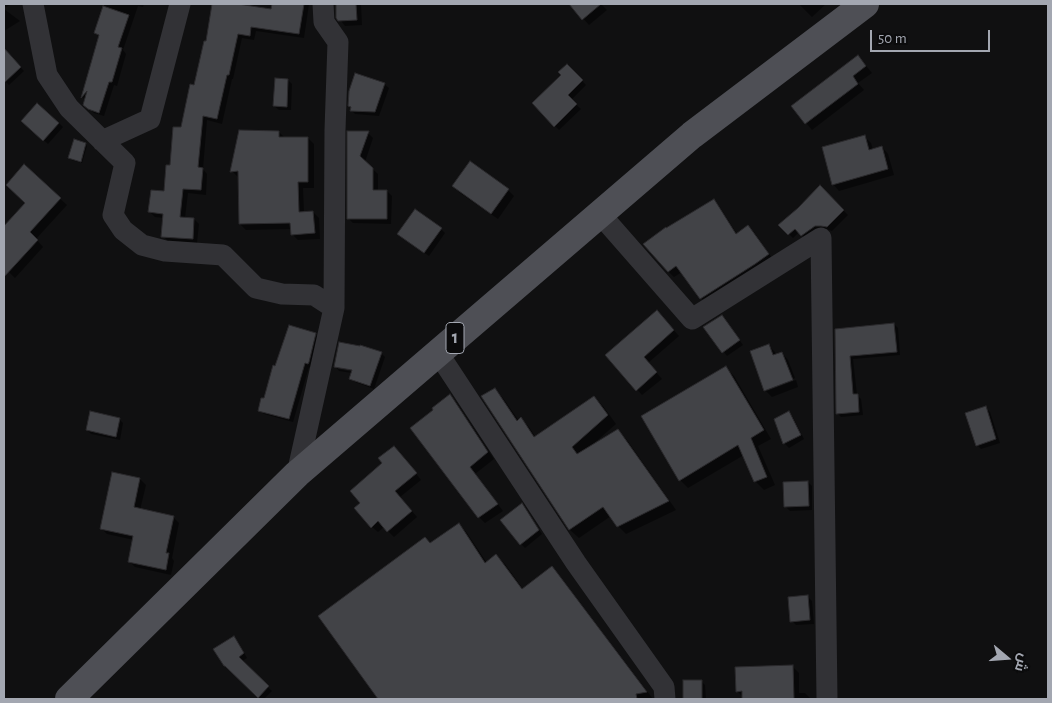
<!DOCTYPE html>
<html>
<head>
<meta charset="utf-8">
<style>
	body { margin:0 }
	#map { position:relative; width:1052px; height:703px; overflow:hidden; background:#101011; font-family:"Alegreya Sans",Cairo,sans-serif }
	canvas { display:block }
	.frame { position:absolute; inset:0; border:5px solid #a3a7b1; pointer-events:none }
	.north { position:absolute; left:982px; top:633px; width:50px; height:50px; -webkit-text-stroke:4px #0b0b0c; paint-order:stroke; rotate:108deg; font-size:14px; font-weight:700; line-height:20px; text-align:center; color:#a3a7b1 }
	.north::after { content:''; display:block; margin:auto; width:18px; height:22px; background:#a3a7b1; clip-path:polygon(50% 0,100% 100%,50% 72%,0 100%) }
	.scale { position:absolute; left:870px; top:30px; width:120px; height:22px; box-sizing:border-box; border:2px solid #a3a7b1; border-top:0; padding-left:6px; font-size:15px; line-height:18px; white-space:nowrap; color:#a3a7b1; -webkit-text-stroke:4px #0b0b0c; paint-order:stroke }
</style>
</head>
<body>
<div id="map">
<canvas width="1052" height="703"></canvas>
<div class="frame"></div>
<div class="north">ش</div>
<div class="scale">50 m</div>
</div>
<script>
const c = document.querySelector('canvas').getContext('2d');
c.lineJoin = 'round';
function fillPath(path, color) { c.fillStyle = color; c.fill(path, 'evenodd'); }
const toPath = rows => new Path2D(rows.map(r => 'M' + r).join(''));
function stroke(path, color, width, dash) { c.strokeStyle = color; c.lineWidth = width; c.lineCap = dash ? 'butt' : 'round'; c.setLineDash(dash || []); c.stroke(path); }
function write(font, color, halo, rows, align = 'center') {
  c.font = font + ' "Alegreya Sans",sans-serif'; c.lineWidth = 4; c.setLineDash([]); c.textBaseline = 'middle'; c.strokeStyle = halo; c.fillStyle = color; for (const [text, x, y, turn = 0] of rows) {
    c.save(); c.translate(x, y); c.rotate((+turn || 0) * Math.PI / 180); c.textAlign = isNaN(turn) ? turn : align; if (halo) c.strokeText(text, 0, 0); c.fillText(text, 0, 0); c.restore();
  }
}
fillPath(toPath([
	[4,4,12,4,4,8],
	[105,4,144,4,143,7,138,6,123,50,126,54,117,86,114,85,104,116,94,113,85,104,86,101,83,98,100,37,95,33],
	[213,4,230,4,273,11,274,4,309,4,304,38,256,31,254,40,242,38,233,79,232,79,222,124,207,120,203,169,207,174,206,195,188,193,185,218,194,219,199,224,197,243,168,241,163,236,164,218,155,217,150,212,165,193,171,166,207,43],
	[337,4,361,4,362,25,345,26,338,17],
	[401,4,418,4,418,5],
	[570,4,601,4,607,10,589,25],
	[799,4,826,4,812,17],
	[4,9,20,21,4,31],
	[5,51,24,71,9,85,4,80,4,52],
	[858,56,872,73,858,83,864,90,812,130,792,106],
	[567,65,586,85,571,100,581,109,559,130,533,104,563,75],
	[288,80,292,84,291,110,279,110,274,106],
	[384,84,389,88,379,116,355,114,351,110],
	[59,123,63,127,48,144,27,125],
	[279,132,285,138,308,138,314,144,314,188,303,188,304,212,313,212,319,218,320,239,298,240,292,234,292,229,246,230,240,224,239,177,238,177,232,171],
	[349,133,368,133,373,138,365,162,378,174,378,191,387,191,392,196,391,224,353,223,348,218],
	[865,137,871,143,873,150,882,147,888,154,894,175,839,191,833,184],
	[85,144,87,146,82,163,71,160,70,158],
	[24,166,67,205,36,239,43,247,15,278,4,267,4,228,26,203],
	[454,186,508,190,514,196,498,219,460,193],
	[820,187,848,215,832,231,826,229,806,239,799,232,793,238,780,225],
	[713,200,719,206,737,234,748,226,754,232,774,261,707,304,701,298,682,272,674,277,668,271],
	[441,229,445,233,429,256,403,238],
	[662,317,679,336,648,363,662,379,642,395,607,355],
	[726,321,743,345,727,356,705,327],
	[894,324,898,328,900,355,853,359,857,395,861,399,863,415,841,417,837,413,836,330],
	[315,334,319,339,312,368,309,367,293,422,264,414,259,410],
	[769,346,775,352,776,355,782,353,788,360,795,378,767,389,767,391,796,380,798,387,772,397,765,390],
	[381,353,385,357,374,389,355,382,351,378,352,373,339,371,335,366],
	[338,366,358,370,358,373,338,369],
	[725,367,734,376,771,439,758,446,775,485,764,490,756,482,744,455,688,488,680,480],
	[494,389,503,398,519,421,521,419,529,427,536,438,594,397,603,406,616,424,592,445,618,431,627,440,676,510,626,534,618,526,611,516,579,538,570,530,483,396],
	[450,396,456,402,494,459,475,474,503,511,485,523,479,517],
	[986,408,990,412,1000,443,981,449,977,445],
	[789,413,793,417,804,439,789,448,785,444,776,420],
	[119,419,123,423,120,440,91,434,87,430],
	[400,453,421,480,400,497,417,517,394,537,384,527,378,532,372,527,362,503],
	[140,479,146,485,140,510,173,517,179,523,172,558,174,561,171,575,135,567,129,561,134,540,107,534,101,528],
	[808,482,812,486,812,510,790,511,785,506],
	[526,509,542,534,525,548,521,544],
	[459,524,467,533,487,563,496,556,505,564,523,589,552,567,560,576,653,699,379,699,320,616],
	[808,597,812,601,814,624,796,625,792,621],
	[238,642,247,658,241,662,272,691,264,699,261,699,230,669,229,670,225,666],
	[792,666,799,673,799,693,805,693,811,699,744,699,743,697,737,691],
	[701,681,705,685,706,699,684,699,684,682]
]), '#0007');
const building = toPath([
	[212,4,238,4,271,9,272,4,304,4,299,34,251,27,250,36,238,34,229,75,227,75,217,119,203,116,198,167,203,168,201,190,183,189,180,217,194,218,193,239,161,237,163,214,148,212,151,190,164,191,166,165,170,165,173,127,181,127,190,84,194,85,204,41,206,41,212,4],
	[336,4,356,4,357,20,338,21,336,18,336,4],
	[569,4,601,4,582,20,569,4],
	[103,6,129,15,118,47,122,48,112,82,109,82,99,113,88,109,83,105,87,91,81,98,99,35,94,33,103,6],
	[4,48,21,67,4,83,4,48],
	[858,55,866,66,853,76,858,84,805,124,791,106,858,55],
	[567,64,583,80,568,95,577,104,554,127,532,103,561,75,558,72,567,64],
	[355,73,385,83,375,112,350,111,351,107,348,106,349,91,355,73],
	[275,78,288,79,287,107,273,106,275,78],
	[37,103,59,123,43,141,21,121,37,103],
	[239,130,279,131,279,137,308,137,308,182,298,182,299,212,313,211,315,233,291,235,290,223,239,224,238,171,230,172,239,130],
	[347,131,369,131,360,156,373,168,373,190,387,190,387,219,347,219,347,131],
	[865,135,869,150,882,146,888,169,832,185,822,147,865,135],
	[74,139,86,143,81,162,68,158,74,139],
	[470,161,509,189,491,214,452,186,470,161],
	[24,164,61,198,30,232,38,240,4,277,4,226,25,203,6,185,24,164],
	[820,185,844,210,827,227,821,226,815,226,801,236,795,229,788,235,778,225,798,208,820,185],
	[714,199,736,234,748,225,769,254,755,264,700,299,676,266,668,272,643,244,666,227,666,228,714,199],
	[415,209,442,228,424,253,397,234,415,209],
	[657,310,674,330,644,357,657,372,636,391,605,355,657,310],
	[722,315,740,340,722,353,703,327,722,315],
	[894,323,897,352,850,356,853,394,858,394,859,412,836,414,835,329,894,323],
	[289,325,316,333,309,362,308,364,305,363,289,419,258,411,261,398,264,398,273,365,275,366,289,325],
	[339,342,360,346,360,345,382,352,370,386,349,379,352,370,334,367,339,342],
	[769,344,773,355,782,352,793,380,764,391,750,351,769,344],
	[726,366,764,430,751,438,767,477,754,482,738,445,679,481,641,416,726,366],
	[495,388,517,421,521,417,534,437,594,396,608,415,572,447,577,454,618,429,669,501,617,527,603,507,569,530,481,396,495,388],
	[450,394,488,452,470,467,498,504,478,518,410,428,433,410,432,408,450,394],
	[986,406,996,439,976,446,965,413,986,406],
	[90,411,120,418,116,437,86,430,90,411],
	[789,411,801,435,783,444,774,419,789,411],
	[394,446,417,473,395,491,412,511,387,532,378,521,371,528,354,508,360,503,350,491,382,463,378,458,394,446],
	[112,472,140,478,134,507,174,516,166,553,169,553,166,570,128,562,133,536,100,529,112,472],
	[808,481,809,506,784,507,783,482,808,481],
	[522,503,539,530,520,545,500,520,522,503],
	[459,523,485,563,496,554,522,589,552,566,647,692,636,694,637,699,378,699,318,616,425,537,430,543,459,523],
	[808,595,810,620,790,622,788,597,808,595],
	[234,636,244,653,239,657,269,686,258,698,225,666,224,666,213,649,234,636],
	[793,665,794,699,742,699,742,691,736,692,735,667,793,665],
	[683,680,702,680,702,699,683,699,683,680]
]);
fillPath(building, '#424347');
stroke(building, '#2b2a2d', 1);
stroke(toPath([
	[33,4,47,75,69,108,125,163,113,215,123,230,142,245,165,251,223,255,256,288,282,294,314,295,334,308],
	[102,141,150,119,180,4],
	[600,214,692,319,821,238,827,699],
	[438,353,576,563,664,687,665,699],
	[297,474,334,308,335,130,338,42,324,22,323,4]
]), '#323236', 21);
stroke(toPath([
	[69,699,297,474,692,135,865,4]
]), '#4e4f55', 28);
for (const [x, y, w] of [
	[455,338,18]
]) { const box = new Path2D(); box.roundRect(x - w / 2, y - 15.5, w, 31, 4); c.fillStyle = '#0b0b0c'; c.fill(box); stroke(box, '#a3a7b1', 1); }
write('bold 18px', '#a3a7b1', null, [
	["1",455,338]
]);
</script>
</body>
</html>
